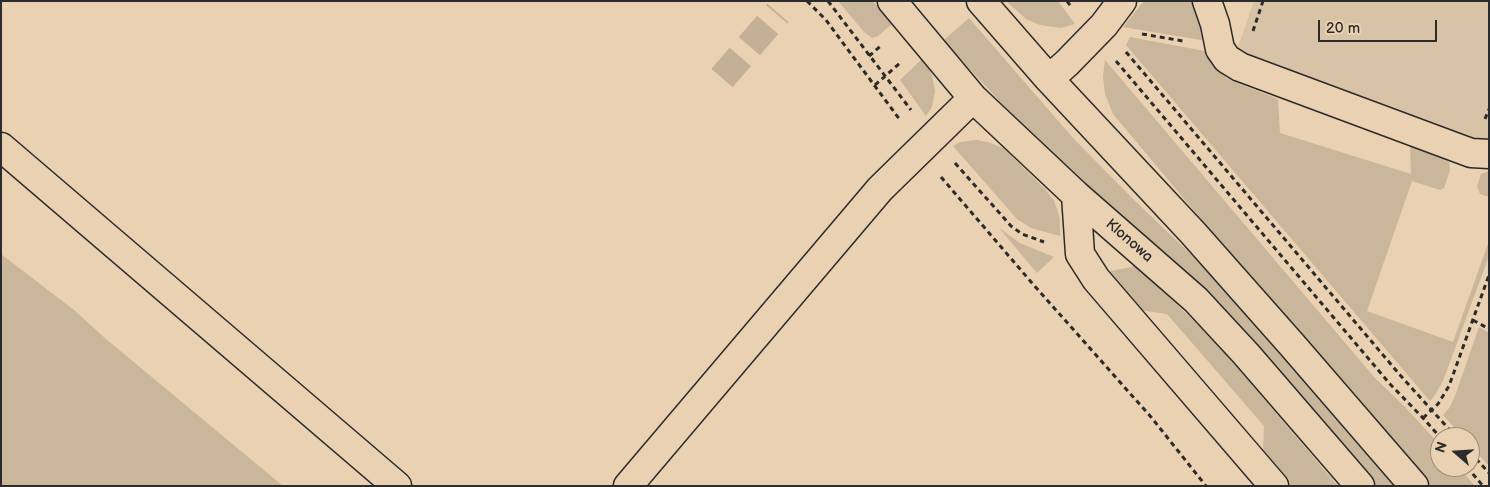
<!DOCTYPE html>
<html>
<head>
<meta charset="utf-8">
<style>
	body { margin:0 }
	#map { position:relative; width:1490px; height:487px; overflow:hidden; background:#e9d1b1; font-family:"Balsamiq Sans",sans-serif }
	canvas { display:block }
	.frame { position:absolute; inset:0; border:2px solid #2b2b2b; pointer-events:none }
	.north { position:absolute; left:1430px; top:427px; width:50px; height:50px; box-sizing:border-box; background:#e9d1b1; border:1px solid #9d8f7b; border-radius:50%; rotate:289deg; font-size:14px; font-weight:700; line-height:20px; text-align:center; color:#2b2b2b }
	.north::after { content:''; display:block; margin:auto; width:18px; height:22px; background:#2b2b2b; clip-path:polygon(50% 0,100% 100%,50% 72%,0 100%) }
	.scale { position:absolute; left:1318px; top:20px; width:119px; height:22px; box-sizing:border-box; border:2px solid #2b2b2b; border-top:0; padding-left:6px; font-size:15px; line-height:18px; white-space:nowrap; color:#2b2b2b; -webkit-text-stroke:4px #e9d1b1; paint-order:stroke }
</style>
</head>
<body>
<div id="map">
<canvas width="1490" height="487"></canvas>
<div class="frame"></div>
<div class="north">N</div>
<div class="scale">20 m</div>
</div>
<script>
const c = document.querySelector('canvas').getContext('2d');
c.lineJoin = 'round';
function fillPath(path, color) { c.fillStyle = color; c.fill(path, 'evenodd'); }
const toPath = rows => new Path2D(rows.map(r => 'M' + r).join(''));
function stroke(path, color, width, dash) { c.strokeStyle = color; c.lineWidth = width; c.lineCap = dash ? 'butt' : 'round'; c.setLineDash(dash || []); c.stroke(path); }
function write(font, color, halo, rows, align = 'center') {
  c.font = font + ' "Balsamiq Sans",sans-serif'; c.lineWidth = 4; c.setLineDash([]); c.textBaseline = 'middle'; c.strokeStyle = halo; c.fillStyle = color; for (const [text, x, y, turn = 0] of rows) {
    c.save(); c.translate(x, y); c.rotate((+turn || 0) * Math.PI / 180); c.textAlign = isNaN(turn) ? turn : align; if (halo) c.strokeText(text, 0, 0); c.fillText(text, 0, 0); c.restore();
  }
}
fillPath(toPath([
	[1254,1,1489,1,1489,142,1479,168,1227,79]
]), '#d9c3a6');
fillPath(toPath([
	[838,1,873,1,892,24,878,36,872,38,864,32],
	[1006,1,1058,1,1075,24,1061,28,1040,25,1026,19],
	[1144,1,1192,1,1196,6,1207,41,1123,27],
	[969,18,1073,138,1132,198,1200,263,1250,315,1397,486,1377,486,1247,337,1023,127,957,55,944,40],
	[1130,37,1210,52,1215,65,1227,79,1278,99,1280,133,1411,174,1410,144,1443,156,1449,162,1450,170,1444,188,1440,190,1412,181,1367,311,1453,342,1489,241,1489,256,1443,381,1435,395,1430,401,1126,45],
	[923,58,932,75,935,91,932,107,926,116,900,80],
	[1105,60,1375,378,1405,407,1440,445,1440,467,1459,467,1475,486,1431,486,1206,225,1113,114,1105,94,1103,77],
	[976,140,988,142,1003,148,1046,190,1054,201,1057,209,1060,220,1060,236,1031,228,1017,219,953,146,960,142],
	[1489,171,1489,197,1480,194,1477,186,1481,174],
	[999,228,1020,243,1054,257,1037,273],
	[1,254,74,310,106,339,283,486,1,486],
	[1135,266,1189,316,1228,357,1338,486,1287,486,1263,453,1264,426,1167,314,1140,310,1107,272],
	[1479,327,1489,333,1489,466,1470,445,1470,437,1463,437,1443,415,1450,407,1455,396]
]), '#cab69b');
stroke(toPath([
	[722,78,778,13]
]), '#c3b096', 28, [28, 14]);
const minor = toPath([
	[892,1,973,98,1076,195,1196,300,1246,354,1360,486],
	[981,1,1049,79,1193,233,1293,346,1414,486],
	[1207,1,1215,24,1220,49,1227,59,1240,67,1471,153,1489,154],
	[1049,79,1067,63,1104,25,1122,1],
	[1,147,397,486],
	[1076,195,1080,254,1096,279,1274,486],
	[628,486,880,189,973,98]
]);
stroke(minor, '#2b2b2b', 31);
stroke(toPath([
	[807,1,826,20,900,120],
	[828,1,911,110],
	[1067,1,1072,8],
	[1253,31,1263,1],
	[1142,34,1183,41],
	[1126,52,1400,375,1456,437],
	[869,56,882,45],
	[1116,61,1390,384,1423,418,1440,437],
	[875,85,900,63],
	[1485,119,1489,109],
	[955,163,1011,226,1022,234,1044,242],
	[941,177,1032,283,1151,417,1206,486],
	[1473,320,1489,329],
	[1423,418,1438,404,1449,386,1489,275],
	[1470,452,1489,473],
	[1467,467,1483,486]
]), '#2b2b2b', 3, [5, 4]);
stroke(minor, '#e9d1b1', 28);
write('15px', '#2b2b2b', '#e9d1b1', [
	["Klonowa",1129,241,41]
]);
</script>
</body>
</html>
